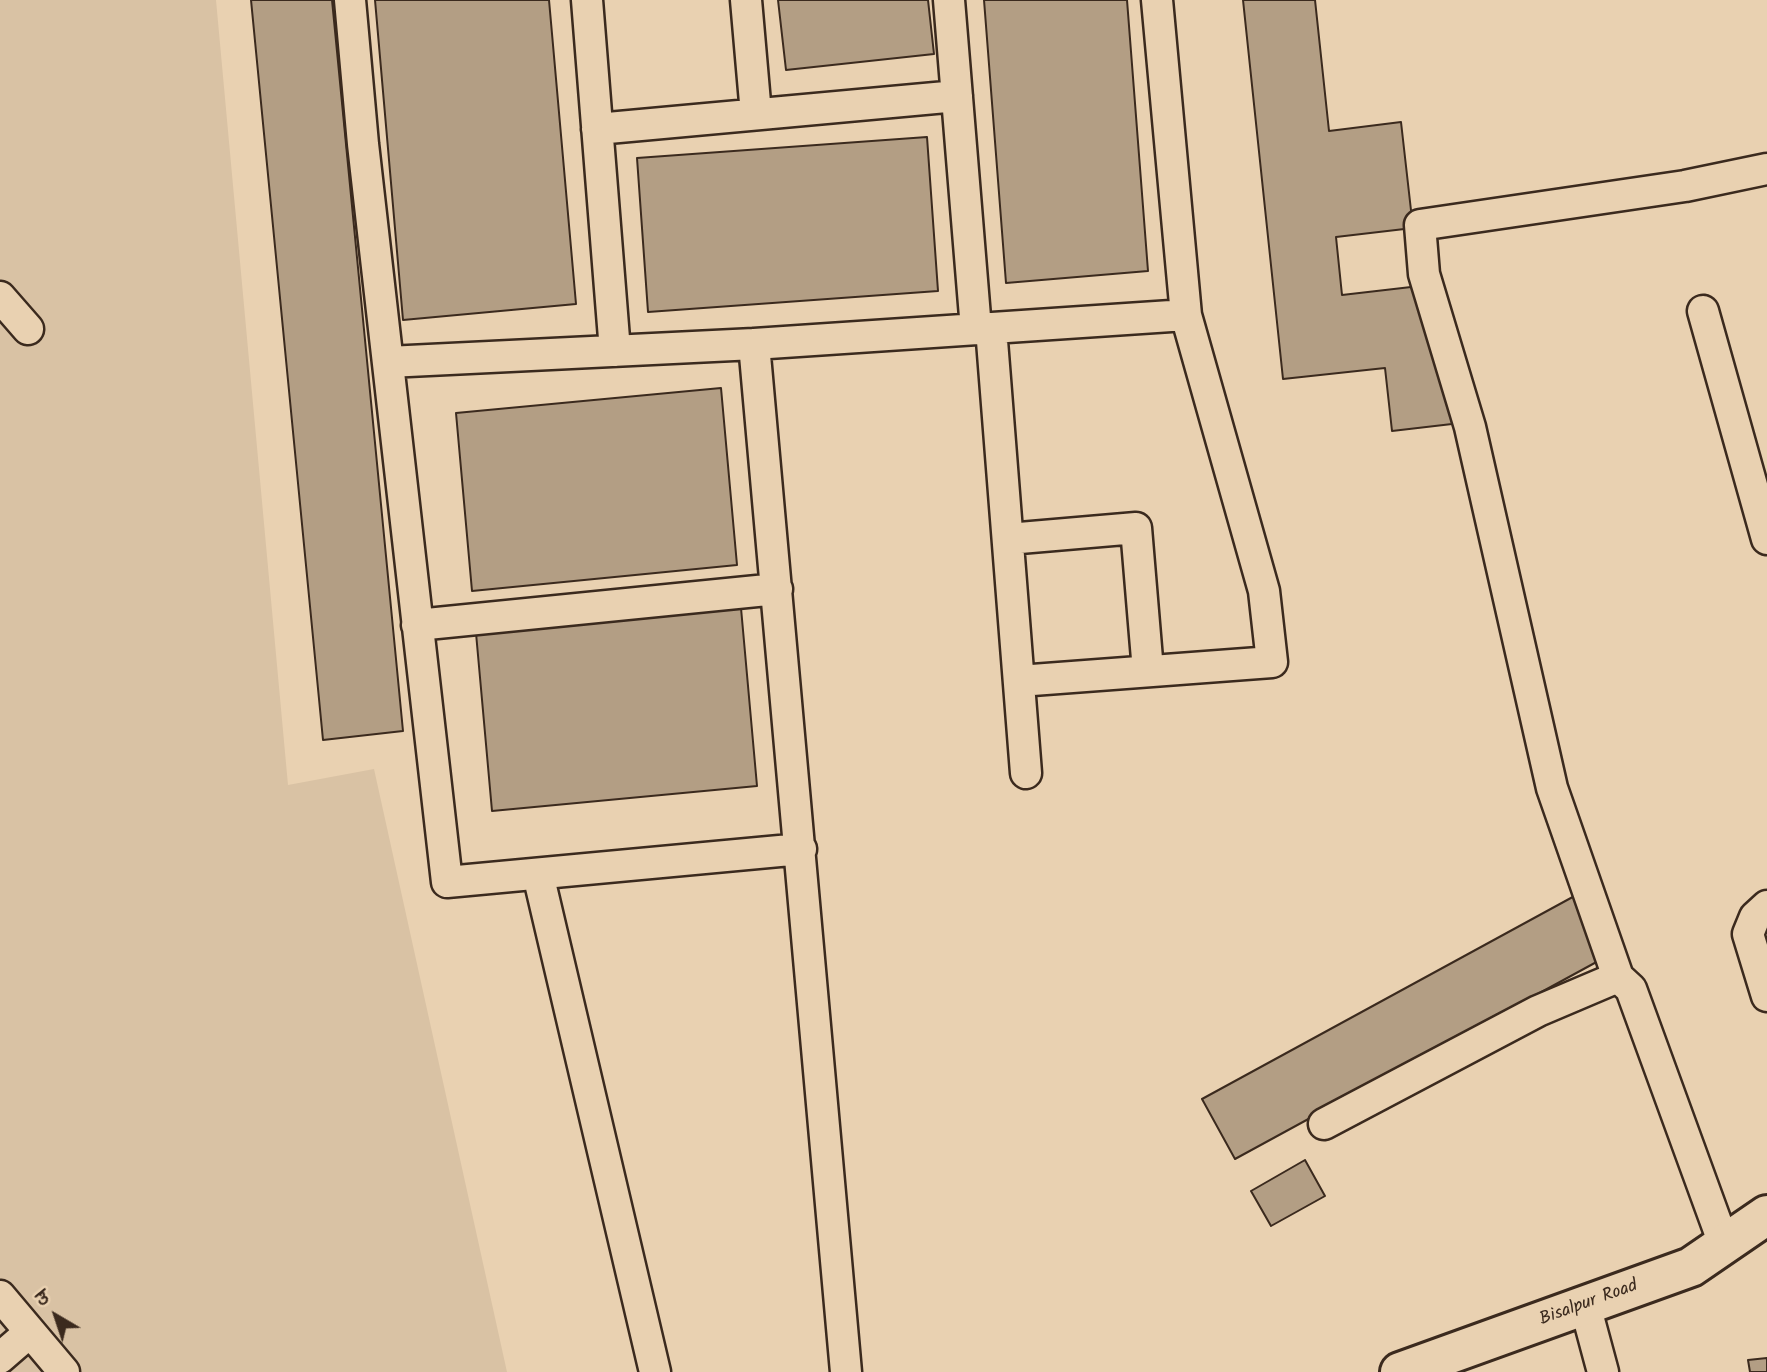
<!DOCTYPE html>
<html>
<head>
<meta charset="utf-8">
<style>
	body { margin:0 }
	#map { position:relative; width:1767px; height:1372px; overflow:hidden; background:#e9d1b1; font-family:Kalam,"Playpen Sans Deva",sans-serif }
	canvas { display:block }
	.north { position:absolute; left:21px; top:1281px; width:70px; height:70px; -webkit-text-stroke:5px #e9d1b1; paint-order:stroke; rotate:321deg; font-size:19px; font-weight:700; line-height:28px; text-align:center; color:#3b2a1e }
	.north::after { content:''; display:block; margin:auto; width:24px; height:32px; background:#3b2a1e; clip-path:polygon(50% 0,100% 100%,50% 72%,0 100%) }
</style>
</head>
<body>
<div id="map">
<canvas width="1767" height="1372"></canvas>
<div class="north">उ</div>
</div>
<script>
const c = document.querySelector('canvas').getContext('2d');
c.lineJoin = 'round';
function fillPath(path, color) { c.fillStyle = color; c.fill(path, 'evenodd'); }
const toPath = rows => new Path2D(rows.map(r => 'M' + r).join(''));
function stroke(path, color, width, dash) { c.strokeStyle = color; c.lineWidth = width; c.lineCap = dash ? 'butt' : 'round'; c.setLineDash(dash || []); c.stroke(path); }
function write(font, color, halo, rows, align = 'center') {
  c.font = font + ' Kalam,sans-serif'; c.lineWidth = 5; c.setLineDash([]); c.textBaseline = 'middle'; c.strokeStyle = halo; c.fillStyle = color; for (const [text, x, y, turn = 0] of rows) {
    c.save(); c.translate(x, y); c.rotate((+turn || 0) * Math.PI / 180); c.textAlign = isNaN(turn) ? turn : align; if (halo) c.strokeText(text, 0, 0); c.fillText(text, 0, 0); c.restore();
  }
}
fillPath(toPath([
	[0,0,216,0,288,785,374,769,507,1372,0,1372]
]), '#d9c2a4');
const building = toPath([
	[251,0,332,0,403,731,323,740,251,0],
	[375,0,549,0,576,304,403,320,375,0],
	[778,0,928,0,934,54,786,70,778,0],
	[984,0,1127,0,1148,271,1006,283,984,0],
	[1243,0,1315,0,1329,131,1401,122,1413,228,1336,237,1342,295,1437,284,1452,424,1392,431,1385,368,1283,379,1243,0],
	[927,137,938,291,648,312,637,158,927,137],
	[721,388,737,565,472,591,456,413,721,388],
	[741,608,757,786,492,811,476,633,741,608],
	[1580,893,1613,953,1235,1159,1202,1099,1580,893],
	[1305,1160,1325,1196,1271,1226,1251,1191,1305,1160],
	[1767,1358,1767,1372,1750,1372,1748,1360,1767,1358]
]);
fillPath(building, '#b39e84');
stroke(building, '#3b2a1e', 2);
const street = toPath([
	[350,0,363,144,447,882,801,849],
	[587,0,615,351],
	[746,0,756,114],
	[949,0,976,329],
	[597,129,957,96],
	[0,297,28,329],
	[1703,311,1767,539],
	[991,328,1026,773],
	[754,344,846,1372],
	[388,362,754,344,1186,315,1157,0],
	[1008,539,1136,528,1148,671],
	[417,625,777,589],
	[1019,681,1272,662,1264,591,1186,315],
	[538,874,655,1372],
	[1767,906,1755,917,1748,934,1767,996],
	[1324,1124,1538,1011,1618,977],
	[1724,1244,1631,989,1618,977,1552,788,1470,427,1424,274,1420,225,1685,186,1767,169],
	[0,1296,64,1372],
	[1585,1305,1603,1372],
	[0,1358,30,1332]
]);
const secondary = toPath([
	[1400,1372,1691,1267,1767,1215]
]);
stroke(street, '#3b2a1e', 35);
stroke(secondary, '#3b2a1e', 44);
stroke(street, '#e9d1b1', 30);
stroke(secondary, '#e9d1b1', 38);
write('18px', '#3b2a1e', '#e9d1b1', [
	["Bisalpur Road",1589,1304,-20]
]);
</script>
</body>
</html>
